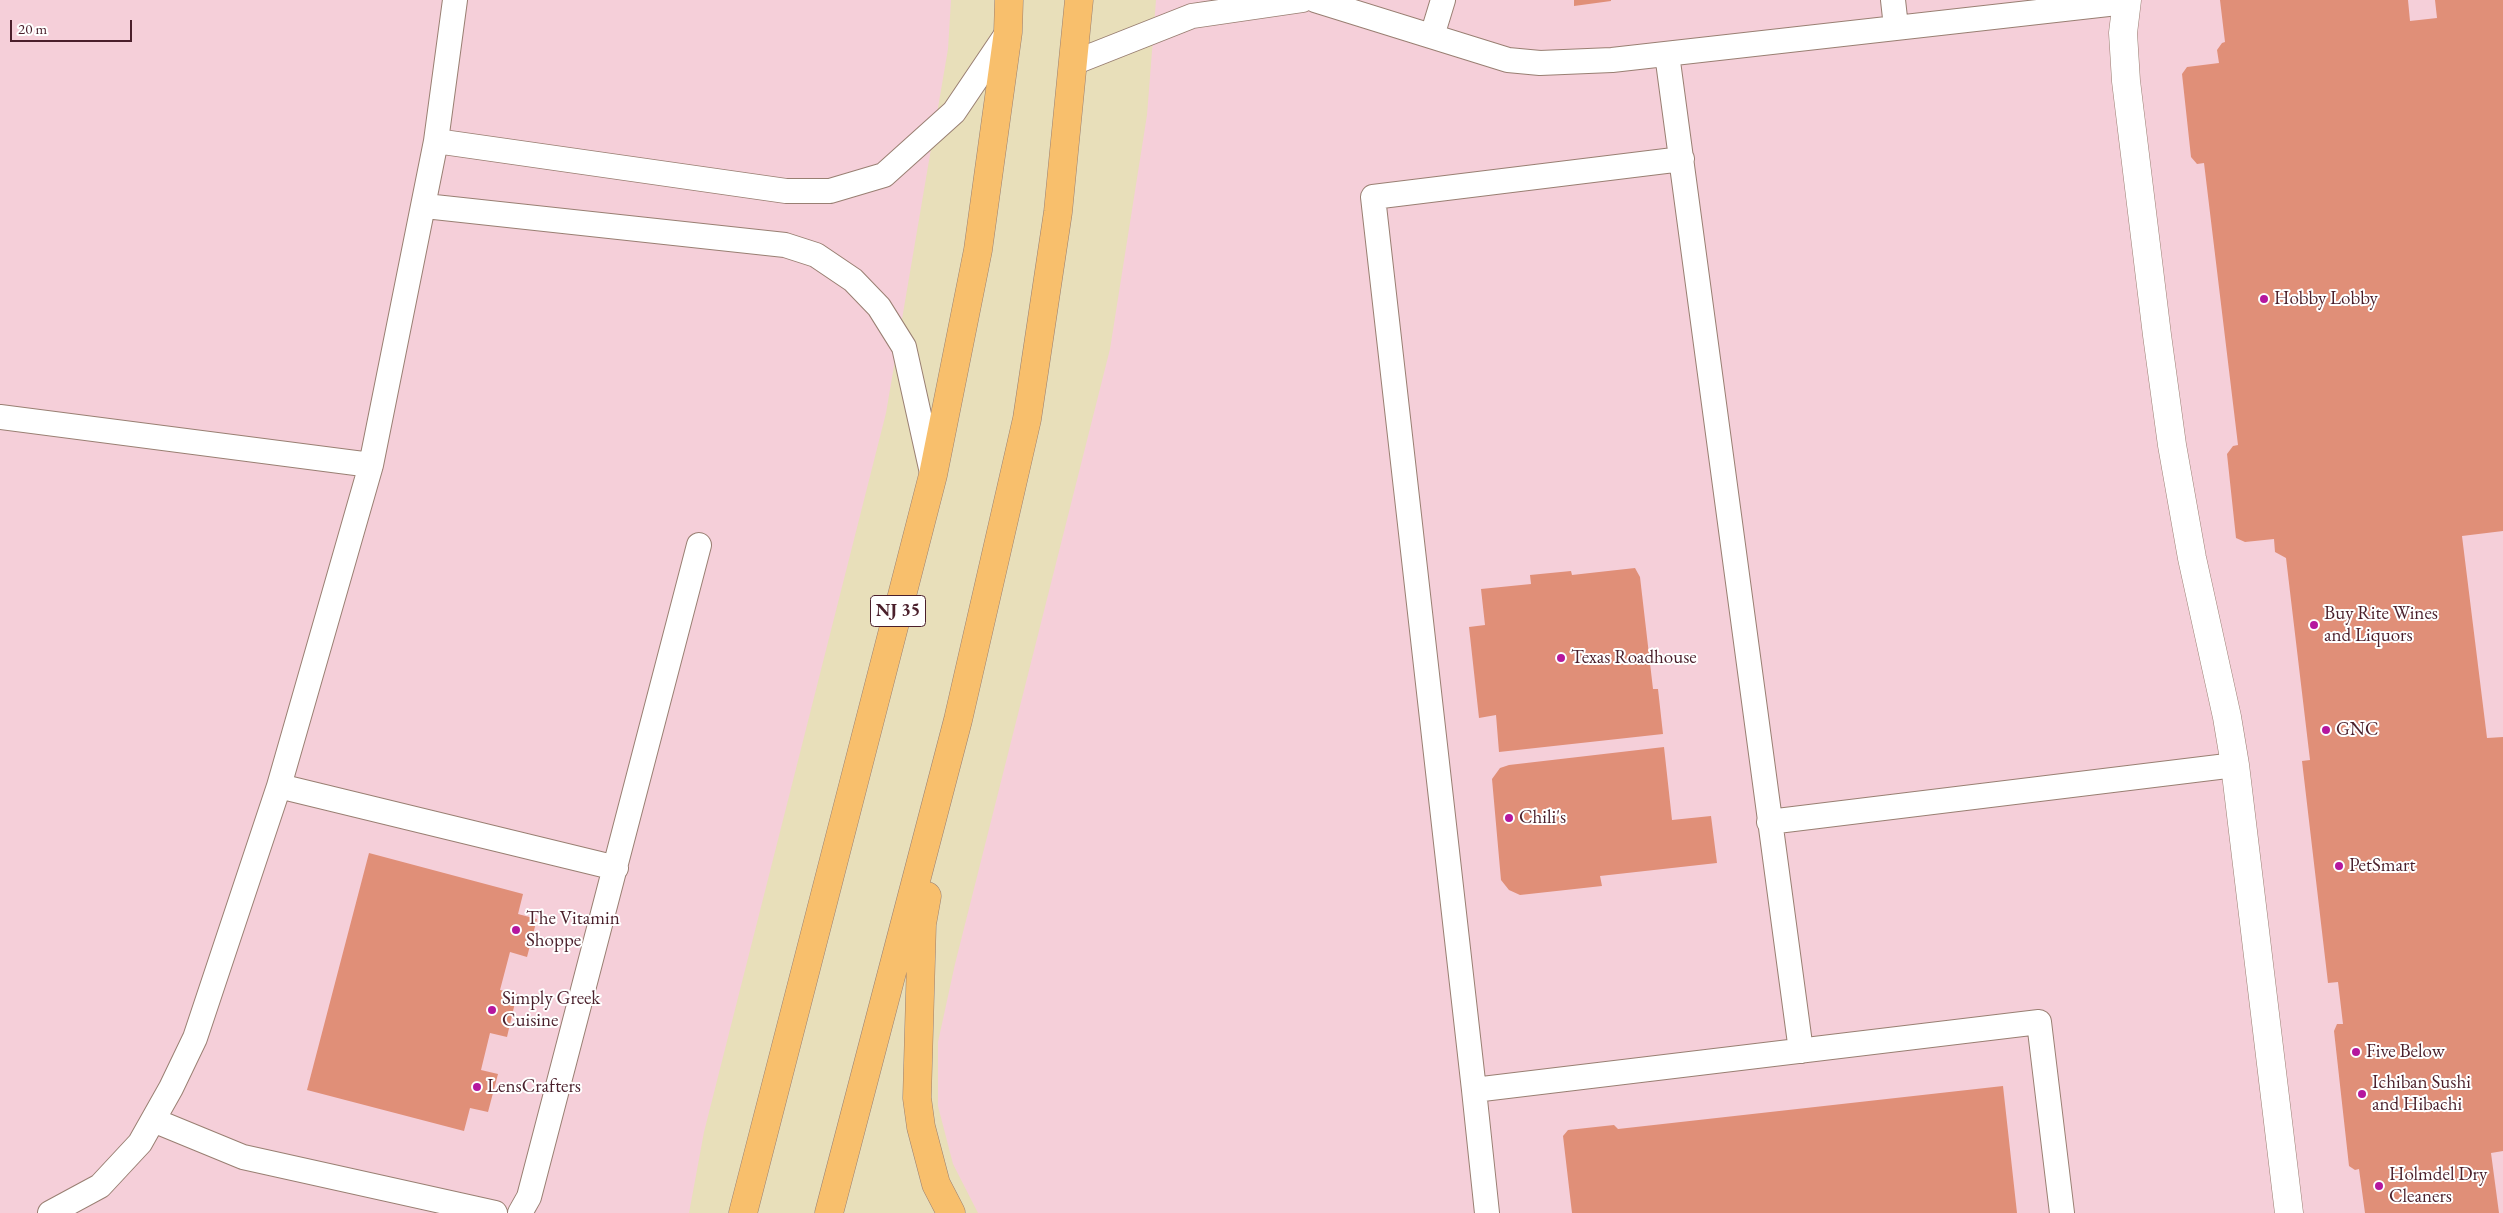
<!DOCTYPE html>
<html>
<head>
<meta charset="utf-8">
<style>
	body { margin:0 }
	#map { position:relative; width:2503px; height:1213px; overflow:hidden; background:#e8dfba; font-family:"EB Garamond",serif }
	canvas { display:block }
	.scale { position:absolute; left:10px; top:20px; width:122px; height:22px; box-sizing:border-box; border:2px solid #4a1f2b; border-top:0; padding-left:6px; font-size:15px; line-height:18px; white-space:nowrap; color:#4a1f2b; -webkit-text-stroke:4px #fff; paint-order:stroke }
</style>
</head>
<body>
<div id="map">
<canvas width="2503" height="1213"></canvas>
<div class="scale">20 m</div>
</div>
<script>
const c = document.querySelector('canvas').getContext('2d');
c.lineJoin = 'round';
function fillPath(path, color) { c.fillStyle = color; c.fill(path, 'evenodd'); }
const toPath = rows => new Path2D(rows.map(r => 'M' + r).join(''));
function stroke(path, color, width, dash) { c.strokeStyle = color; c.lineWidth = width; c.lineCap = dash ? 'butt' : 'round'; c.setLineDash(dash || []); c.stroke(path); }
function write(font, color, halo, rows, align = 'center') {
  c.font = font + ' "EB Garamond",serif'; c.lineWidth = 4; c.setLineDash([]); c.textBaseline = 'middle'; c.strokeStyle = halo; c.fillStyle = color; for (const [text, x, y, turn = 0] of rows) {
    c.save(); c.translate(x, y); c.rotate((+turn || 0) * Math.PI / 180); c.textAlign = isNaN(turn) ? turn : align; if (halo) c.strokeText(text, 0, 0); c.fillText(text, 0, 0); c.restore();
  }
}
fillPath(toPath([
	[0,0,951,0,948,49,886,413,704,1132,689,1213,0,1213],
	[1156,0,2503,0,2503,1213,978,1213,953,1164,938,1106,938,1042,955,964,1110,349,1147,115]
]), '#f5cfd9');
fillPath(toPath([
	[1574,0,1611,0,1611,1,1574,6],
	[2220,0,2408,0,2410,21,2437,18,2435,0,2503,0,2503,531,2462,536,2487,738,2503,737,2503,1151,2491,1153,2499,1213,2365,1213,2359,1169,2355,1170,2349,1166,2334,1031,2337,1024,2343,1024,2338,982,2328,983,2302,761,2310,760,2286,558,2275,552,2274,539,2245,542,2236,538,2227,454,2233,446,2238,445,2204,163,2197,164,2191,157,2182,74,2187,67,2219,63,2217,50,2222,43,2225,42],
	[1635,568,1640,577,1653,689,1658,689,1663,734,1499,752,1496,715,1479,718,1469,627,1485,625,1481,589,1531,584,1530,575,1571,571,1572,575],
	[1664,747,1672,820,1711,816,1717,863,1600,876,1602,886,1520,895,1509,890,1501,880,1492,779,1500,768,1509,765],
	[369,853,523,894,518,914,537,919,527,957,510,952,500,990,517,994,507,1037,490,1033,481,1070,498,1074,488,1112,470,1108,464,1131,307,1090],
	[2003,1086,2017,1213,1572,1213,1563,1136,1568,1130,1614,1125,1618,1129]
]), '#e08f78');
const service = toPath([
	[1315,0,1508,60,1540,63,1612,60,2126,2],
	[1893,0,1896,27],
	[1432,36,1443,0],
	[1667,54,1801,1051],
	[1073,63,1192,16,1302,0],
	[436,141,786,191,830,191,884,175,954,112,1008,32],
	[1682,159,1373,197,1474,1090,2039,1022,2062,1213],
	[425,206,785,245,816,255,853,280,879,307,904,347,932,473],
	[0,417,371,465],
	[279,786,616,868],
	[1769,822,2235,765],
	[1474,1090,1487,1213],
	[153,1120,243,1157,495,1213],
	[50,1213,100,1186,140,1143,171,1088,195,1038,279,786,371,465,436,141,455,0],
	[520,1213,529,1197,699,545]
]);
const minor = toPath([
	[2127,0,2123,33,2126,81,2157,335,2172,445,2192,558,2227,717,2235,765,2289,1213]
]);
const trunk = toPath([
	[927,896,922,924,917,1098,921,1127,936,1184,951,1213],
	[743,1213,933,475,978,250,1008,32,1009,0],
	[829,1213,958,720,1027,419,1058,212,1079,0]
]);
stroke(service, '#997f72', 26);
stroke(minor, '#997f72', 29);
stroke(trunk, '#997f72', 29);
stroke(service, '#fff', 24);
stroke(minor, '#fff', 28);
stroke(trunk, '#f8bf6c', 28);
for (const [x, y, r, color] of [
	[2264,299,5,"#b5179e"],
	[2314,625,5,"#b5179e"],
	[1561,658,5,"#b5179e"],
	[2326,730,5,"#b5179e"],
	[1509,818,5,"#b5179e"],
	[2339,866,5,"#b5179e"],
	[516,930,5,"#b5179e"],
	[492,1010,5,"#b5179e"],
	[2356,1052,5,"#b5179e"],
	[477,1087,5,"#b5179e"],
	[2362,1094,5,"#b5179e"],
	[2379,1186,5,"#b5179e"]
]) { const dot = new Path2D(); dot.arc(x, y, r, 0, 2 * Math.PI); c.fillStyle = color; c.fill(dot); stroke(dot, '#fff', 2); }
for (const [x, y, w] of [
	[898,611,55]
]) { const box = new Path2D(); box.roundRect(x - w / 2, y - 15.5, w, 31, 4); c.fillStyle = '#fff'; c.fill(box); stroke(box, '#4a1f2b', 1); }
write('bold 18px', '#4a1f2b', null, [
	["NJ 35",898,611]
]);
write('19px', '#4a1f2b', '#fff', [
	["Hobby Lobby",2274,299],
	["Buy Rite Wines",2324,614],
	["and Liquors",2324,636],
	["Texas Roadhouse",1571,658],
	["GNC",2336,730],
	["Chili's",1519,818],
	["PetSmart",2349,866],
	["The Vitamin",526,919],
	["Shoppe",526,941],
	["Simply Greek",502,999],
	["Cuisine",502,1021],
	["Five Below",2366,1052],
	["Ichiban Sushi",2372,1083],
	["and Hibachi",2372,1105],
	["LensCrafters",487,1087],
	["Holmdel Dry",2389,1175],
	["Cleaners",2389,1197]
], 'left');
</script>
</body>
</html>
